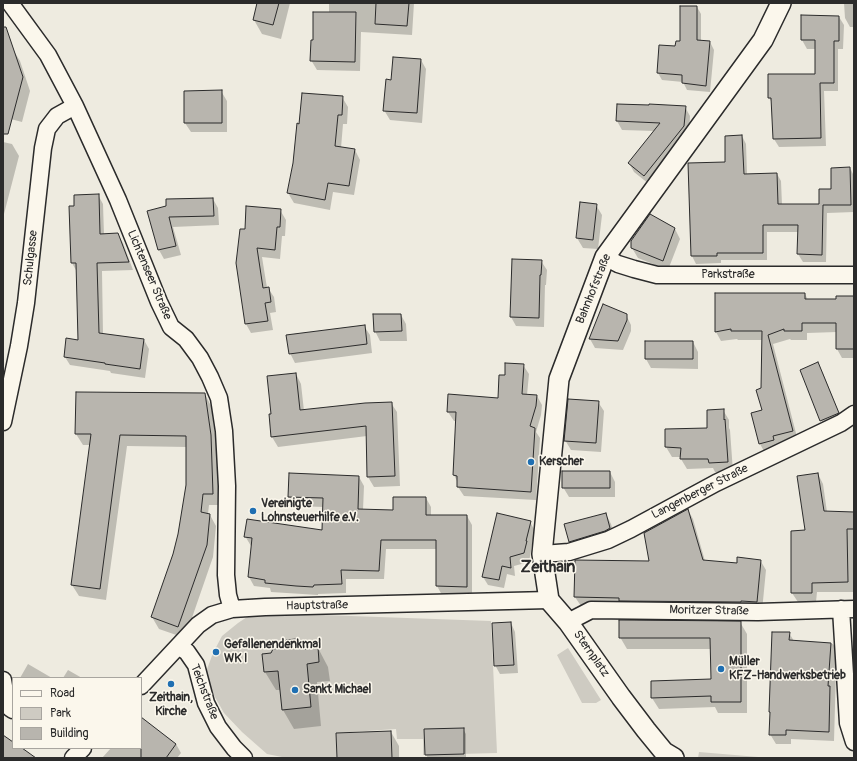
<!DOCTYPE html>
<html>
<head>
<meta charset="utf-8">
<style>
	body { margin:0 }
	#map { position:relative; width:857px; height:761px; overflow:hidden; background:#eeebe0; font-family:Pangolin,sans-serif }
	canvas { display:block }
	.frame { position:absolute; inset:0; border:4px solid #2b2b2b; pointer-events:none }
	.legend { position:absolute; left:12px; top:677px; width:130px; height:72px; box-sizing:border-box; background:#fbf7ec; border:1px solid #a8a59f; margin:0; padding:5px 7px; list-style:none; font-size:12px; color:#2b2b2b }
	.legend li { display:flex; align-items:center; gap:8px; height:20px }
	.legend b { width:20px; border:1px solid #a8a59f }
</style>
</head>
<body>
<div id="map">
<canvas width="857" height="761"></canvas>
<div class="frame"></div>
<ul class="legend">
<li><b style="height:5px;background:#fbf7ec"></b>Road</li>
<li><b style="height:11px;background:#cecbc2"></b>Park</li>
<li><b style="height:11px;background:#b8b5ae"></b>Building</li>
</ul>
</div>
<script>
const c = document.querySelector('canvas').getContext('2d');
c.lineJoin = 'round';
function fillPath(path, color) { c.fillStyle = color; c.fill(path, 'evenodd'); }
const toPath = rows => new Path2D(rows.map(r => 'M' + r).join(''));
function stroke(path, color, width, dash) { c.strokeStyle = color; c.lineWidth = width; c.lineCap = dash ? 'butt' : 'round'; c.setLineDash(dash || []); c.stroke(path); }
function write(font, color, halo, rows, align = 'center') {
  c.font = font + ' Pangolin,sans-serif'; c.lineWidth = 3; c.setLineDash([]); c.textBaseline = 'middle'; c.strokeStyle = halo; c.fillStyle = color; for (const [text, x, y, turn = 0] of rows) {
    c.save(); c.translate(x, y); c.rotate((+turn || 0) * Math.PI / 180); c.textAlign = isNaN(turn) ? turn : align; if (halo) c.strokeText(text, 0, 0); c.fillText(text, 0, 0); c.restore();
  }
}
fillPath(toPath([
	[295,614,491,621,497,753,423,755,423,739,397,739,396,729,336,733,337,758,287,758,267,754,242,732,224,713,211,690,206,672,213,653,222,636,238,623,247,617],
	[568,648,601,700,596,703,582,703,557,655],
	[699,752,770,758,698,758]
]), '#cecbc2');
fillPath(toPath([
	[258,3,290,3,281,39,262,34,254,20],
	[329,3,414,3,412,35,361,32,360,71,317,70,311,60,314,41,329,13],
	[844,3,854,3,854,27,850,27,845,18],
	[697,7,701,14,701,42,710,42,714,50,710,92,687,90,683,82,662,80,658,73,676,47,681,42],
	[839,17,844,25,843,49,838,49,838,91,824,91,826,146,779,147,774,139,773,104,769,98,816,75,816,49,807,49,802,40],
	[3,44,12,48,20,61,30,91,22,122,3,117],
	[421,60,426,69,422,123,390,120,384,110],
	[221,91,227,101,227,132,191,132,185,123],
	[342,97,348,107,347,124,343,124,341,148,355,150,360,160,354,195,333,192,330,210,294,203,288,193,300,125],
	[618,105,685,107,690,116,689,135,649,184,634,172,629,163,655,131,622,130,617,121],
	[742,136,746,144,747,174,777,174,781,181,782,205,820,205,850,168,854,176,854,212,827,213,826,262,803,262,798,254,799,232,767,232,767,260,721,260,721,263,696,264,692,256,689,164,727,163],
	[3,142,12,144,19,156,4,214,3,214],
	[98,195,103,204,104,235,118,234,123,243,133,270,102,271,103,334,144,340,149,349,145,378,111,373,110,371,70,365,65,357,79,341,77,272,72,263,70,207,75,207],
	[213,199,218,208,219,225,173,227,181,255,164,259,159,250,149,212],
	[596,205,602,215,598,249,583,248,577,238],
	[280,210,286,220,285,236,282,236,280,259,262,257,267,288,268,288,274,297,276,312,270,313,273,330,251,333,246,324,246,230],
	[675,229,680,239,668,270,638,258,632,248],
	[541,261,547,270,546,285,545,285,544,327,516,326,511,317],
	[805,294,808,300,837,300,854,296,854,358,842,358,837,349,837,332,807,333,807,340,791,340,790,339,773,344,798,441,765,453,760,444,763,411,763,340,738,340,737,339,721,341,716,332],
	[401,315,406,324,407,341,380,341,375,331],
	[626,315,631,325,631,331,623,350,595,348,590,339],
	[364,326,370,335,372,353,295,363,290,353],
	[693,342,698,352,698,369,651,368,646,359],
	[818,364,823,373,843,423,827,430,821,420],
	[523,365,529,374,527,395,537,396,542,405,541,415,536,432,540,438,536,500,464,496,458,487,458,483,454,475,457,421,454,421,448,412,499,399,506,376],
	[296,374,301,384,304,411,391,403,397,412,400,486,374,487,368,477,367,436,278,447,272,437,270,415,272,415],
	[205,394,211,406,217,448,220,505,209,505,208,514,210,515,216,526,213,557,185,638,159,629,152,617,174,554,179,534,187,485,187,447,127,446,106,600,79,596,72,585,91,445,83,445,76,434],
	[598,402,604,411,601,452,571,450,565,440],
	[723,410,729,420,729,428,730,430,733,472,715,472,713,468,687,469,681,459,681,457,672,457,666,447,708,429],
	[610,472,615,482,615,497,569,497,563,487],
	[818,474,823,484,827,512,854,513,854,592,817,592,816,602,798,602,792,593],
	[359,477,364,486,363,510,394,511,426,498,431,507,431,516,467,516,472,525,472,595,442,595,437,586,437,549,386,549,384,579,346,579,346,593,318,594,318,595,271,592,270,588,254,586,249,577,252,546,251,546,245,536,323,531,324,507,294,506,289,497],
	[688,510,693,519,705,561,738,564,760,560,766,570,762,611,581,606,575,597,650,562],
	[606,514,611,524,615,538,575,551,570,542],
	[530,522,535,531,531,549,531,551,529,562,514,566,515,576,507,574,504,588,488,585,483,577],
	[740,622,747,634,747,713,718,713,715,707,659,709,652,698,712,679,711,649,627,649,620,637],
	[511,623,515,632,518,673,500,674,495,665],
	[789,633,794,641,833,644,839,654,840,671,836,671,834,741,791,739,791,744,776,744,770,734],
	[318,648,328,667,330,681,317,682,321,726,294,729,283,710,281,690,276,690,265,672,304,650],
	[28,664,52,678,20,678],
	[68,670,82,678,63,678],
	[141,718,176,744,181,753,177,758,102,758,111,748,141,748],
	[463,729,466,734,466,758,428,758,426,755],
	[391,732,399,746,399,758,338,758]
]), '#0003');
const building = toPath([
	[257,3,279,3,273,25,253,20,257,3],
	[376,3,409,3,407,26,375,24,376,3],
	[680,6,697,6,697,40,710,41,706,86,682,83,682,75,657,73,659,45,675,46,676,41,680,41,680,6],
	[313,12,356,12,355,62,310,61,311,40,313,40,313,12],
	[801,15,839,16,839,41,834,41,834,83,820,83,821,138,773,139,771,98,768,98,768,74,815,74,815,40,801,40,801,15],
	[3,27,6,27,23,77,8,134,3,134,3,27],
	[393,57,421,59,417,113,383,111,386,79,391,80,393,57],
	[222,90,222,123,184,123,184,91,222,90],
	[302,93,343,96,342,115,338,115,335,146,355,149,349,186,328,183,325,200,287,193,293,163,297,123,299,124,302,93],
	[617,104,649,105,649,104,686,106,684,126,644,176,628,163,660,123,616,121,617,104],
	[742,135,744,174,777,173,778,204,819,204,819,189,831,189,831,168,850,167,851,205,823,205,822,255,797,254,798,225,763,225,763,253,717,253,717,256,691,256,688,163,725,162,725,136,742,135],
	[99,194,100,234,118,233,129,262,97,263,99,333,144,339,140,369,105,364,105,363,64,357,66,338,78,340,76,263,71,263,69,206,74,206,74,195,99,194],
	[213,198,214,216,169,217,176,246,158,250,147,211,166,206,166,199,213,198],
	[580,202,597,204,593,240,576,238,580,202],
	[246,206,281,209,280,227,277,227,275,250,257,248,263,288,269,287,271,302,265,303,268,321,245,324,236,263,240,229,245,229,246,206],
	[650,214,675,228,663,261,631,248,631,241,650,214],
	[512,259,542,260,541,275,540,275,539,318,510,317,512,259],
	[715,293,805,293,805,299,836,299,836,296,854,296,854,349,836,349,836,323,802,323,802,331,784,331,784,329,768,335,793,431,773,436,774,440,759,444,751,413,762,410,756,390,761,388,762,331,731,331,731,329,715,332,715,293],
	[603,304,627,314,627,320,618,341,589,339,603,304],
	[373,314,401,314,402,331,374,332,373,314],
	[365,325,367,344,289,354,286,335,365,325],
	[645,341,693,341,693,359,645,359,645,341],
	[818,362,839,413,820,421,800,370,818,362],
	[505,363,524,364,522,394,537,395,536,406,530,426,535,428,531,492,457,487,457,476,453,475,456,412,447,412,448,394,498,398,499,375,505,375,505,363],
	[296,373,300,410,365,403,392,402,395,476,367,477,366,426,271,437,269,414,271,414,267,376,296,373],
	[76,392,205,393,211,435,213,494,203,494,201,512,210,514,207,545,178,627,151,617,173,554,178,534,186,485,186,436,120,435,100,589,71,585,91,434,75,434,76,392],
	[568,399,599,401,596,443,564,441,568,399],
	[724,409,724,420,725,419,728,462,709,463,708,459,680,459,681,448,665,447,665,429,707,428,707,410,724,409],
	[562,471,610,471,610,488,562,488,562,471],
	[289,473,359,476,358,509,393,510,393,497,426,497,426,515,467,515,467,587,436,586,436,540,381,540,379,571,341,570,342,584,314,585,313,587,296,586,265,583,265,580,248,577,252,538,244,537,247,519,322,530,323,498,288,497,289,473],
	[818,473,824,511,854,512,854,529,847,529,848,582,812,583,812,593,791,593,791,531,805,530,797,476,818,473],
	[688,509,703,560,737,563,737,557,761,560,757,602,741,601,741,602,619,601,619,598,574,597,575,560,649,561,644,533,688,509],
	[497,513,531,521,526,541,527,541,524,553,510,557,511,568,502,566,499,580,482,577,497,513],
	[606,513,610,528,605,531,569,542,564,524,606,513],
	[619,620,741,621,741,702,711,702,711,696,651,698,651,681,711,679,710,638,619,638,619,620],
	[511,622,514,665,494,666,492,623,511,622],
	[772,632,790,632,789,640,831,643,828,686,830,686,829,732,786,730,786,735,769,735,770,712,769,712,772,632],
	[296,639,305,649,318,647,319,662,307,664,311,707,282,710,278,671,264,672,262,654,271,653,273,649,282,648,286,640,296,639],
	[141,717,176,744,166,758,141,758,141,717],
	[464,728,464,754,425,755,424,729,464,728],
	[391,731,392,758,337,758,336,733,391,731],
	[3,735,13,742,13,748,22,748,36,758,3,758,3,735]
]);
fillPath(building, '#b8b5ae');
stroke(building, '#2b2b2b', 1);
const minor = toPath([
	[10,3,48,55,75,106,118,200,159,302,171,327,186,339,200,358,210,377,219,398,224,431,227,486,226,575,228,595,232,609],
	[605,257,618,264,634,269,657,275,854,275],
	[3,422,19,346,26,303,43,148,47,129,57,116,75,106],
	[542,554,569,552,608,540,631,529,716,483,841,423,854,414],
	[841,609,848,723,854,742],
	[568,622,591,610,758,612,854,609],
	[179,646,187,652,196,665,206,703,218,727,234,748,244,758],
	[3,680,5,692,10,708,13,710],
	[141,686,198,625,212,615,232,609,265,607,549,600],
	[73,758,83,748]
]);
const tertiary = toPath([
	[674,758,664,752,646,730,621,697,568,622,549,600,542,554,559,379,605,257,763,40,781,3]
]);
stroke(minor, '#2b2b2b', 19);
stroke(tertiary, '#2b2b2b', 22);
stroke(minor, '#fbf7ec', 16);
stroke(tertiary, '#fbf7ec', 19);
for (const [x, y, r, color] of [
	[531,462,4,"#1f6fb2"],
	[253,511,4,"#1f6fb2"],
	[216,652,4,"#1f6fb2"],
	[721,669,4,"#1f6fb2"],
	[171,684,4,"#1f6fb2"],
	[295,690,4,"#1f6fb2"]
]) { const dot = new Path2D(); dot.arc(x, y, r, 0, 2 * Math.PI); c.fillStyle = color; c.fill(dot); stroke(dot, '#fbf7ec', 1.5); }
write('12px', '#2b2b2b', '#fbf7ec', [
	["Schulgasse",31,258,-84],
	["Lichtenseer Straße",149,275,67],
	["Parkstraße",728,275],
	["Bahnhofstraße",594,289,-68],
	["Langenberger Straße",700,492,-27],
	["Hauptstraße",317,606,-1],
	["Moritzer Straße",709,611,1],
	["Sternplatz",591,654,55],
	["Teichstraße",204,692,69]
]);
write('bold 12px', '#2b2b2b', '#fbf7ec', [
	["Kerscher",539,462],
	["Vereinigte",261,504],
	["Lohnsteuerhilfe e.V.",261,518],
	["Gefallenendenkmal",224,645],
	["WK I",224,659],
	["Müller",729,662],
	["KFZ-Handwerksbetrieb",729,676],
	["Sankt Michael",303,690],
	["Zeithain,",171,698,"center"],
	["Kirche",171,712,"center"]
], 'left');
write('bold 16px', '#2b2b2b', '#fbf7ec', [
	["Zeithain",548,568]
]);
</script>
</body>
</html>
